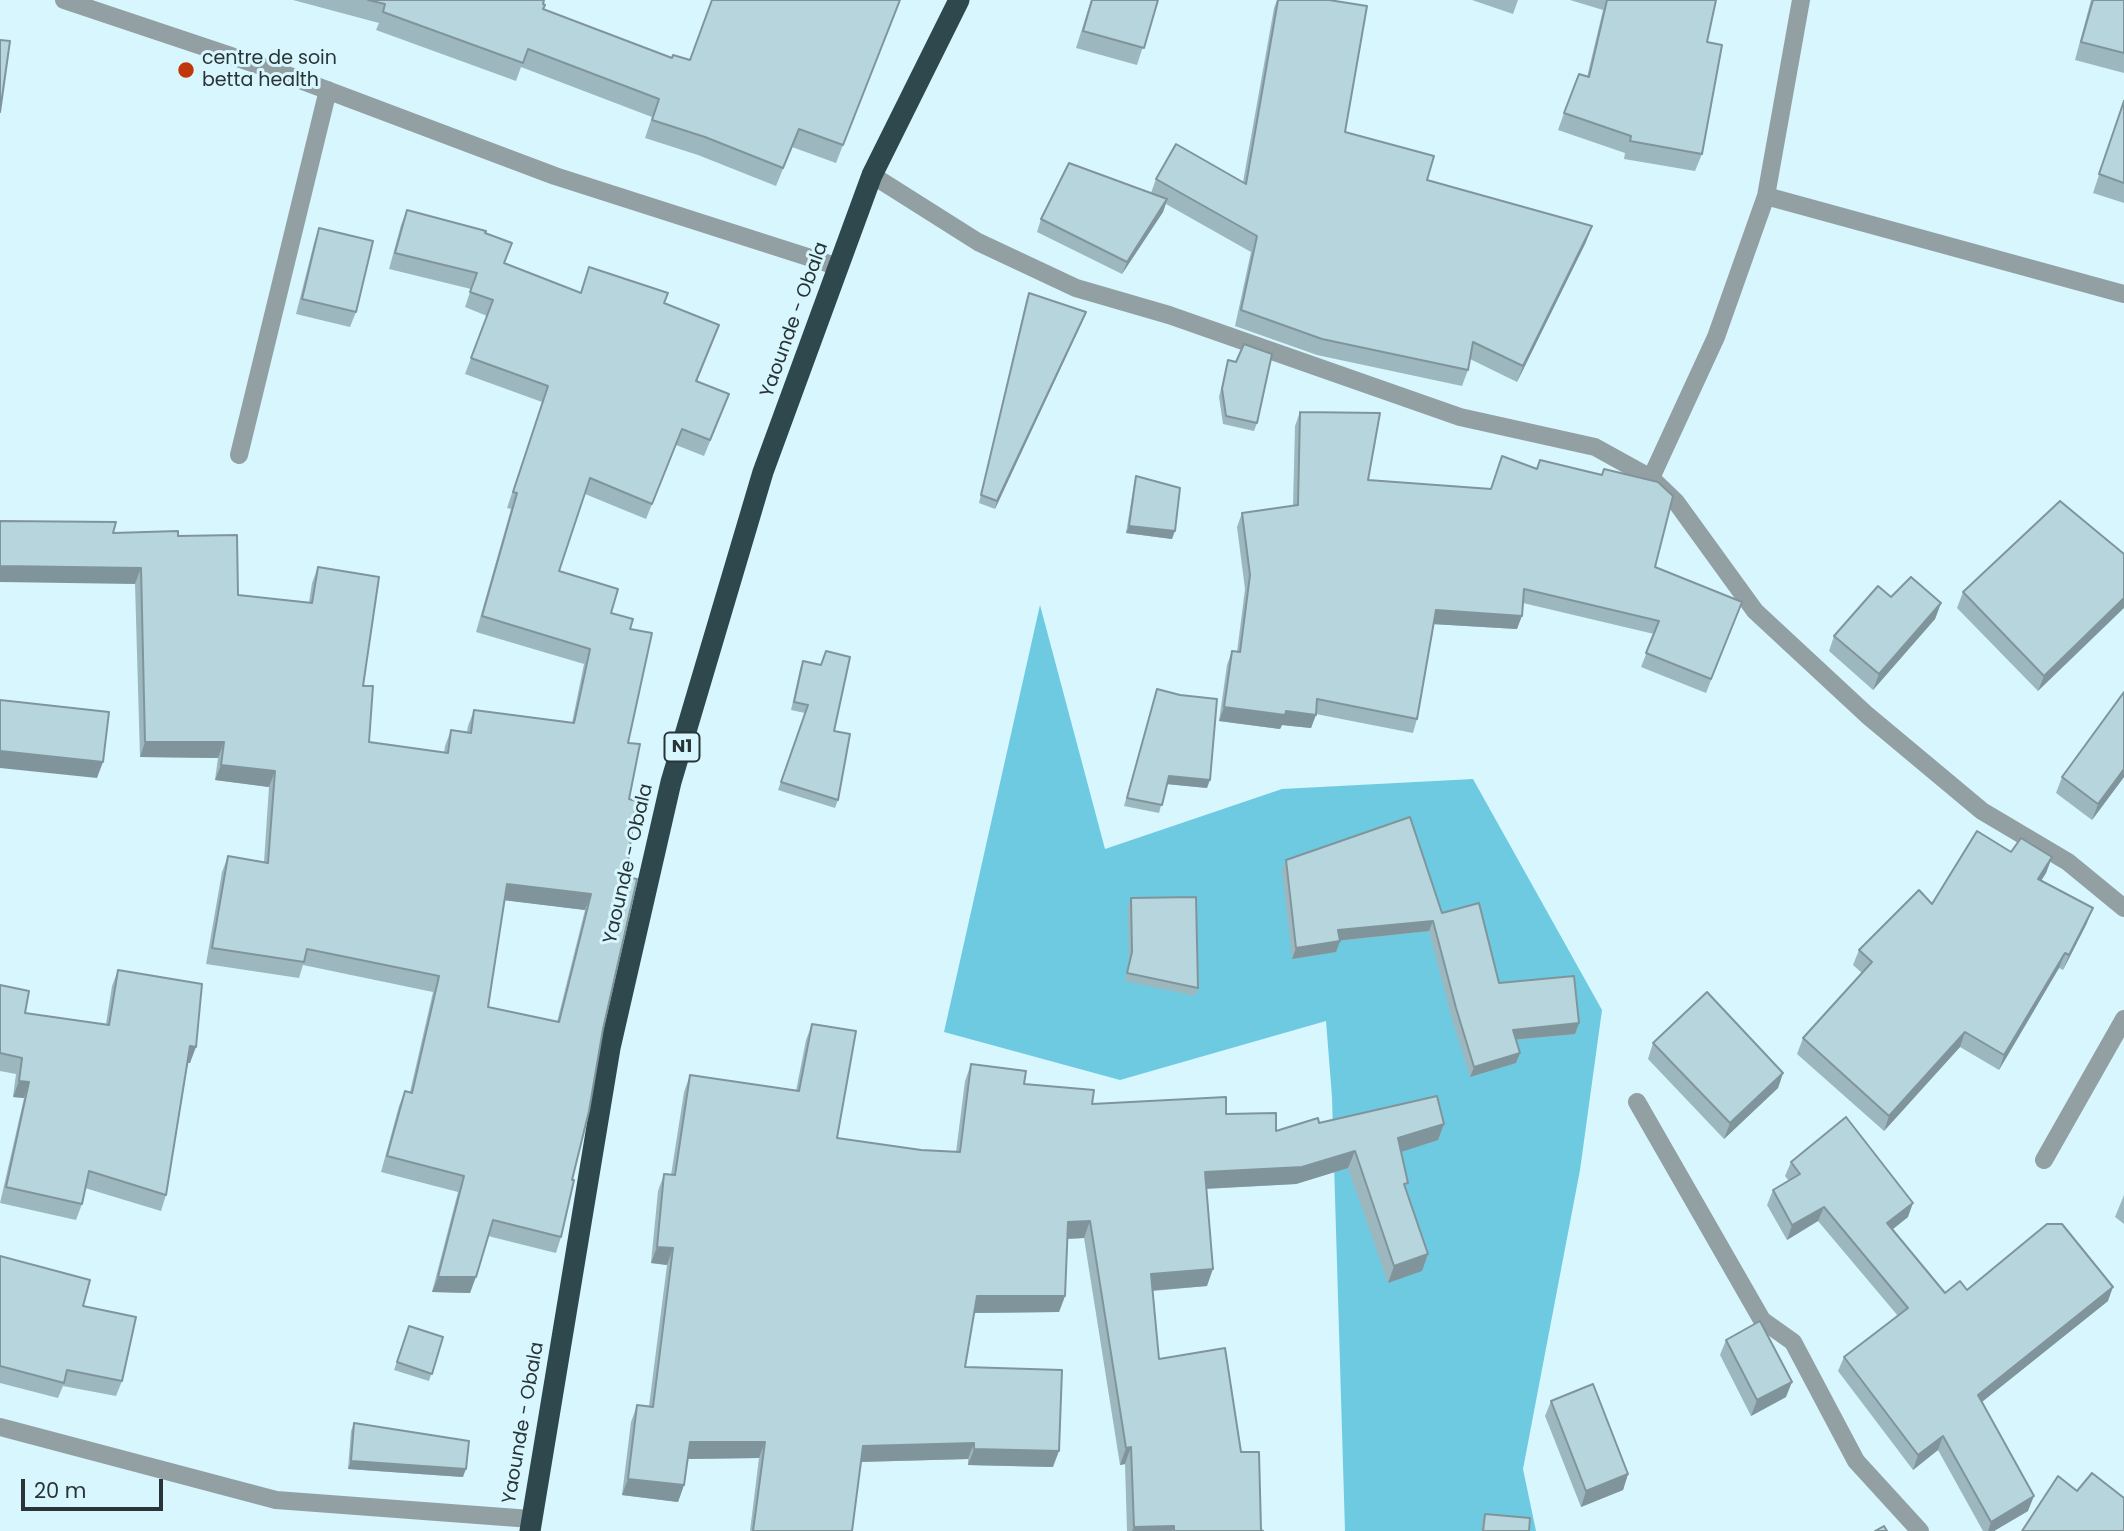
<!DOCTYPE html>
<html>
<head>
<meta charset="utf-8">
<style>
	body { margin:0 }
	#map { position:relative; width:2124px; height:1531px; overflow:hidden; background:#d8f6fe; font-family:Poppins,sans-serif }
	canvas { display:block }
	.scale { position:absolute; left:21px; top:1479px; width:142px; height:32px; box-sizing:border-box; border:4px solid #293437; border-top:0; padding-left:9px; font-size:21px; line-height:24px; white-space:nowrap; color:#293437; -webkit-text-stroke:5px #d8f6fe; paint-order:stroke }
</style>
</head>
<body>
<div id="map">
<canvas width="2124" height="1531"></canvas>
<div class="scale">20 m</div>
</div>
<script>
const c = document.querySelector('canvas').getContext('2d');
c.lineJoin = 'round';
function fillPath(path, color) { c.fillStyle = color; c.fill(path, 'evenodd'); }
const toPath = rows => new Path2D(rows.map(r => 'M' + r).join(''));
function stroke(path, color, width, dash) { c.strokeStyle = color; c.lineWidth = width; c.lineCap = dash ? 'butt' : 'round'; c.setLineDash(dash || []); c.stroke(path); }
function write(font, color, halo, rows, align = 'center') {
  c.font = font + ' Poppins,sans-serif'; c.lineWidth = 6; c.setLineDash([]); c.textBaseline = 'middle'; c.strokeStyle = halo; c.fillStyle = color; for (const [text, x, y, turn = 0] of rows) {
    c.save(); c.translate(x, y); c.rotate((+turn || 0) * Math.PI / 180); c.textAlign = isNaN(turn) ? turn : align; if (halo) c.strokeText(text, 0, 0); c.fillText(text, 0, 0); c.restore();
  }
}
fillPath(toPath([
	[1040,605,1105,849,1282,789,1473,779,1602,1010,1580,1170,1523,1469,1536,1531,1345,1531,1332,1097,1326,1021,1120,1080,944,1032]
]), '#6ecae1');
stroke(toPath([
	[64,0,279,72,555,176,839,267],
	[872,175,978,242,1076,288,1169,315,1460,417,1595,447,1651,478,1676,502,1755,611,1867,715,1982,811,2068,862,2124,908],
	[1766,196,2124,294],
	[239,455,328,90],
	[1651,478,1716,337,1766,196,1801,0],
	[1637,1102,1762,1320,1793,1342,1856,1461,1920,1531],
	[2044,1160,2124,1019],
	[0,1427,276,1500,531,1519]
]), '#93a0a3', 18);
stroke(toPath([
	[530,1531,610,1048,671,782,763,472,872,175,959,0]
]), '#2e484e', 21);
fillPath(toPath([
	[293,0,544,0,543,4,543,9,672,58,690,60,900,0,836,163,792,147,776,186,698,155,645,138,652,117,521,67,516,81,376,30,379,23],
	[1091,0,1158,0,1137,65,1076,48],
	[1277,0,1329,0,1345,132,1427,180,1586,242,1517,382,1470,359,1468,370,1462,386,1317,355,1235,326,1251,252,1166,204,1163,212,1122,274,1037,232,1041,219,1151,193,1156,179,1243,182,1274,8],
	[1472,0,1518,0,1513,14],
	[1570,0,1716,0,1707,42,1702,154,1695,171,1624,159,1625,153,1558,130,1564,113,1587,77,1603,10],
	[2091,0,2124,0,2124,73,2075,60],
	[2124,99,2124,203,2093,193],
	[407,210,485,233,505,263,581,293,664,303,719,325,697,381,723,410,704,456,676,445,646,519,585,494,559,571,630,629,628,743,629,799,603,1029,572,1180,561,1237,556,1253,488,1236,470,1293,432,1292,458,1192,381,1172,399,1106,405,1091,410,1092,433,992,303,965,299,978,206,964,222,872,228,856,264,862,269,787,215,780,218,758,140,757,135,584,113,533,178,536,238,595,309,602,312,583,318,567,363,686,369,742,444,753,445,746,451,730,467,732,468,726,474,710,572,723,584,664,476,632,511,509,507,508,542,402,465,374,487,316,465,307,471,289,389,269,401,225],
	[505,900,585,910,557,1022,488,1007],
	[319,228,356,312,350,327,296,314,314,243],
	[1029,293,1083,320,995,509,979,503,1026,301],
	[1228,360,1236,362,1257,423,1254,431,1223,424,1219,397],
	[1300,412,1368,480,1491,489,1536,469,1540,460,1602,475,1604,469,1655,567,1737,615,1706,693,1641,667,1654,634,1523,603,1517,629,1434,624,1417,719,1413,733,1316,714,1311,728,1282,725,1280,729,1219,721,1227,665,1232,651,1237,652,1245,589,1237,527,1242,513,1293,506,1295,426],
	[1136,476,1172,539,1126,533,1134,484],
	[2124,554,2038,691,1957,608,1963,592],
	[1941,603,1935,619,1873,690,1829,651,1834,636],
	[803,661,838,800,835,808,778,790,805,713,791,710,800,669],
	[1157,689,1207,788,1167,784,1159,813,1124,806],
	[2062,777,2124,777,2092,820,2056,793],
	[2011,852,2052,857,2046,873,2041,881,2087,923,2063,970,2059,968,1999,1070,1960,1047,1884,1131,1797,1054,1803,1038,1862,973,1853,965,1859,950],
	[1286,860,1442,913,1499,983,1579,1023,1575,1034,1516,1040,1520,1053,1516,1063,1470,1077,1452,1019,1429,931,1340,941,1336,952,1292,959,1282,870],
	[1131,898,1198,988,1195,996,1125,981,1129,960,1128,906],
	[118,970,190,1063,188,1063,166,1195,161,1211,85,1188,82,1204,76,1220,0,1203,24,1098,13,1097,16,1074,0,1071,0,985,25,1013,106,1024,112,986],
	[812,1024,837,1138,921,1150,956,1152,965,1081,971,1064,1024,1084,1092,1104,1226,1114,1276,1131,1319,1123,1444,1124,1438,1140,1401,1152,1406,1190,1422,1271,1388,1283,1348,1168,1296,1184,1206,1189,1207,1286,1153,1291,1159,1359,1241,1452,1261,1530,1263,1531,1127,1531,1125,1464,1120,1465,1084,1238,1068,1239,1065,1296,1059,1312,974,1313,965,1367,1053,1467,968,1465,968,1459,861,1462,852,1531,750,1531,759,1458,688,1459,684,1485,678,1502,622,1495,631,1422,637,1405,649,1406,667,1265,651,1263,658,1191,664,1174,671,1175,684,1092,690,1075,796,1091,806,1040],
	[1653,1043,1783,1073,1778,1088,1724,1139,1648,1059],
	[1791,1162,1908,1217,1892,1229,1945,1293,1967,1290,2108,1301,1981,1402,2028,1511,1994,1531,1983,1531,1938,1450,1913,1470,1838,1371,1844,1357,1898,1316,1818,1221,1787,1240,1767,1205,1773,1190,1789,1181,1785,1176],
	[2124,1195,2124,1224,2115,1217],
	[0,1256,83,1306,122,1381,116,1396,63,1386,58,1398,0,1383],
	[409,1326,443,1337,429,1381,394,1370],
	[1726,1340,1786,1397,1751,1416,1720,1355],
	[1551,1401,1628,1474,1623,1490,1581,1507,1545,1416],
	[354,1423,463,1477,348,1469,351,1431],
	[1485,1514,1529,1531,1481,1531,1482,1522]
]), '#9db7be');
fillPath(toPath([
	[1167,199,1163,212,1122,274,1127,262],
	[1592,226,1586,242,1517,382,1523,366],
	[1086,312,1083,320,995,509,997,501],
	[1129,526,1175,531,1172,539,1126,533],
	[0,566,141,568,135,584,0,582],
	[2124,598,2124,608,2038,691,2044,676],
	[1941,603,1935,619,1873,690,1879,674],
	[1436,610,1522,616,1517,629,1431,624],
	[1224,707,1286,711,1316,715,1311,728,1282,725,1280,729,1219,721],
	[145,742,224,742,218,758,140,757],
	[0,751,103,762,97,778,0,768],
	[221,765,275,771,269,787,215,780],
	[2124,769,2124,777,2092,820,2098,804],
	[1169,776,1210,780,1207,788,1166,784],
	[2052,857,2046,873,2032,895,2038,879],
	[507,884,591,894,585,910,502,900],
	[2093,908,2087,923,2063,970,2069,955],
	[1433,921,1429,931,1334,941,1338,930],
	[1340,941,1336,952,1292,959,1296,948],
	[2065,953,2059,968,1999,1070,2004,1055],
	[1579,1023,1575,1034,1509,1040,1513,1030],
	[1965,1032,1960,1047,1884,1131,1889,1116],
	[190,1046,196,1047,190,1063,185,1063],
	[1520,1053,1516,1063,1470,1077,1474,1067],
	[1783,1073,1778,1088,1724,1139,1730,1123],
	[19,1081,29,1082,24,1098,13,1097],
	[1444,1124,1438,1140,1392,1155,1398,1138],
	[1355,1151,1348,1168,1296,1184,1199,1189,1205,1172],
	[1913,1203,1908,1217,1882,1238,1887,1223],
	[1824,1207,1818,1221,1787,1240,1792,1225],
	[1090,1221,1084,1238,1062,1239,1068,1222],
	[657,1247,673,1248,667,1265,651,1263],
	[1428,1254,1422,1271,1388,1283,1394,1266],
	[1213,1269,1207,1286,1145,1291,1151,1274],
	[438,1277,476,1277,470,1293,432,1292],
	[2113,1287,2108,1301,1972,1410,1978,1395],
	[977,1296,1065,1296,1059,1312,971,1313],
	[1792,1382,1786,1397,1751,1416,1757,1400],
	[1943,1436,1938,1450,1913,1470,1918,1455],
	[690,1442,765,1442,759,1458,684,1459],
	[974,1443,968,1459,857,1462,863,1446],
	[1131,1447,1125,1464,1120,1465,1126,1448],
	[974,1449,1059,1451,1053,1467,968,1465],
	[351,1461,466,1469,463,1477,348,1469],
	[1628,1474,1623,1490,1581,1507,1586,1491],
	[628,1479,684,1485,678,1502,622,1495],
	[2034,1496,2028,1511,1994,1531,1988,1531,1991,1522],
	[1174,1526,1172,1531,1132,1531,1134,1527]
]), '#80959b');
const building = toPath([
	[368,0,544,0,543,4,545,5,543,9,672,58,673,55,690,60,712,0,900,0,843,145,799,129,783,168,705,137,652,120,659,99,528,49,523,63,383,12,385,4,368,0],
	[1092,0,1158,0,1144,48,1083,31,1092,0],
	[1278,0,1329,0,1367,6,1345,132,1434,156,1427,180,1592,226,1523,366,1473,342,1468,370,1322,339,1241,310,1257,236,1156,179,1176,144,1246,184,1278,0],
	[1607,0,1716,0,1707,42,1722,45,1702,154,1630,141,1631,136,1564,113,1579,74,1589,77,1607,0],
	[2093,0,2124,0,2124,53,2081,42,2093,0],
	[0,40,10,41,0,112,0,40],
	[2124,101,2124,183,2099,174,2124,101],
	[1069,163,1167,199,1127,262,1041,219,1069,163],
	[407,210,486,231,485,233,512,243,504,263,581,293,589,267,668,293,664,303,719,325,696,381,729,394,710,440,682,429,652,504,590,478,559,571,618,589,611,613,633,619,630,629,652,633,628,743,640,744,629,799,636,801,626,877,637,879,636,884,603,1029,589,1111,572,1180,574,1180,561,1237,493,1220,476,1277,438,1277,464,1176,387,1156,405,1091,412,1093,439,976,307,949,304,962,212,948,228,856,268,863,275,771,221,765,224,742,145,742,141,568,0,566,0,521,116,522,113,533,178,531,178,536,237,535,238,595,312,603,318,567,379,577,363,686,373,686,369,742,448,753,451,730,471,733,474,710,574,723,590,649,482,616,517,493,513,492,548,386,471,358,493,300,470,292,477,273,395,253,407,210],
	[507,884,591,894,559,1022,488,1007,507,884],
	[319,228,373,241,356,312,302,299,319,228],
	[1029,293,1086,312,997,501,981,495,1029,293],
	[1244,344,1272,354,1257,423,1226,416,1222,389,1228,360,1236,362,1244,344],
	[1300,412,1380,413,1368,480,1491,489,1502,456,1537,469,1540,460,1602,475,1604,469,1658,482,1673,496,1655,567,1742,602,1711,679,1646,653,1659,621,1524,589,1522,616,1436,610,1417,719,1317,699,1316,715,1286,711,1285,715,1224,707,1232,651,1240,652,1250,575,1242,513,1298,505,1300,412],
	[1136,476,1180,488,1175,531,1129,526,1136,476],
	[2060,501,2124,554,2124,598,2044,676,1963,592,2060,501],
	[1911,577,1941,603,1879,674,1834,636,1878,586,1891,597,1911,577],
	[826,651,850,657,834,731,850,734,838,800,781,782,808,705,794,702,803,661,821,665,826,651],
	[1157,689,1180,695,1217,699,1210,780,1169,776,1162,805,1127,798,1157,689],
	[2124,692,2124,769,2098,804,2062,777,2124,692],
	[0,700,109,712,103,762,0,751,0,700],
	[1410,817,1442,913,1479,903,1499,983,1574,976,1579,1023,1513,1030,1520,1053,1474,1067,1456,1008,1433,921,1338,930,1340,941,1296,948,1286,860,1410,817],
	[1977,831,2011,852,2021,838,2052,857,2038,879,2093,908,2069,955,2065,953,2004,1055,1965,1032,1889,1116,1803,1038,1872,962,1859,950,1919,890,1932,904,1977,831],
	[1196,897,1198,988,1127,973,1132,952,1131,898,1196,897],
	[118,970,202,984,196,1047,190,1046,166,1195,89,1171,82,1204,6,1187,29,1082,19,1081,22,1058,0,1053,0,985,29,991,25,1013,109,1025,118,970],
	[1707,992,1783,1073,1730,1123,1653,1043,1707,992],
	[812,1024,856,1031,837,1138,921,1150,960,1152,971,1064,1026,1071,1024,1084,1094,1090,1092,1104,1226,1097,1226,1114,1276,1113,1276,1131,1318,1118,1319,1123,1437,1096,1444,1124,1398,1138,1408,1183,1404,1184,1428,1254,1394,1266,1355,1151,1302,1167,1205,1172,1213,1269,1151,1274,1159,1359,1225,1348,1241,1452,1259,1452,1261,1530,1263,1531,1174,1531,1174,1526,1134,1527,1131,1447,1126,1448,1090,1221,1068,1222,1065,1296,977,1296,965,1367,1062,1370,1059,1451,974,1449,974,1443,863,1446,852,1531,753,1531,765,1442,690,1442,684,1485,628,1479,637,1405,653,1407,673,1248,657,1247,664,1174,675,1175,690,1075,799,1091,812,1024],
	[1846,1117,1913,1203,1887,1223,1945,1293,1960,1281,1967,1290,2047,1224,2062,1224,2113,1287,1978,1395,2034,1496,1991,1522,1943,1436,1918,1455,1844,1357,1908,1308,1824,1207,1792,1225,1773,1190,1800,1174,1791,1162,1846,1117],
	[0,1256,90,1280,83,1306,136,1317,122,1381,67,1370,64,1383,0,1366,0,1256],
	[1760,1321,1792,1382,1757,1400,1726,1340,1760,1321],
	[409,1326,443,1337,432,1374,397,1362,409,1326],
	[1593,1384,1628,1474,1586,1491,1551,1401,1593,1384],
	[354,1423,469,1441,466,1469,351,1461,354,1423],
	[2092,1473,2124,1498,2124,1531,2022,1531,2058,1476,2077,1491,2092,1473],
	[1485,1514,1530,1518,1529,1531,1483,1531,1485,1514],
	[1884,1526,1887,1531,1875,1531,1884,1526]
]);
fillPath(building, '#b7d5dd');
stroke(building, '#80959b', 2);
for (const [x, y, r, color] of [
	[186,70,9,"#c03709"]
]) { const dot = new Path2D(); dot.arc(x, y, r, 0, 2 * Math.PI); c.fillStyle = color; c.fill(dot); stroke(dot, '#d8f6fe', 2.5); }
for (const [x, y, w] of [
	[682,747,35]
]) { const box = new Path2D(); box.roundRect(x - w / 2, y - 14.5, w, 29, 5); c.fillStyle = '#d8f6fe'; c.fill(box); stroke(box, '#293437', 2); }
write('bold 18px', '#293437', null, [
	["N1",682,747]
]);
write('19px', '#293437', '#d8f6fe', [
	["centre de soin",202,59],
	["betta health",202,81]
], 'left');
write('19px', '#293437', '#d8f6fe', [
	["Yaounde - Obala",795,320,-70],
	["Yaounde - Obala",629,864,-77],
	["Yaounde - Obala",524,1423,-80]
]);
</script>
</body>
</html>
